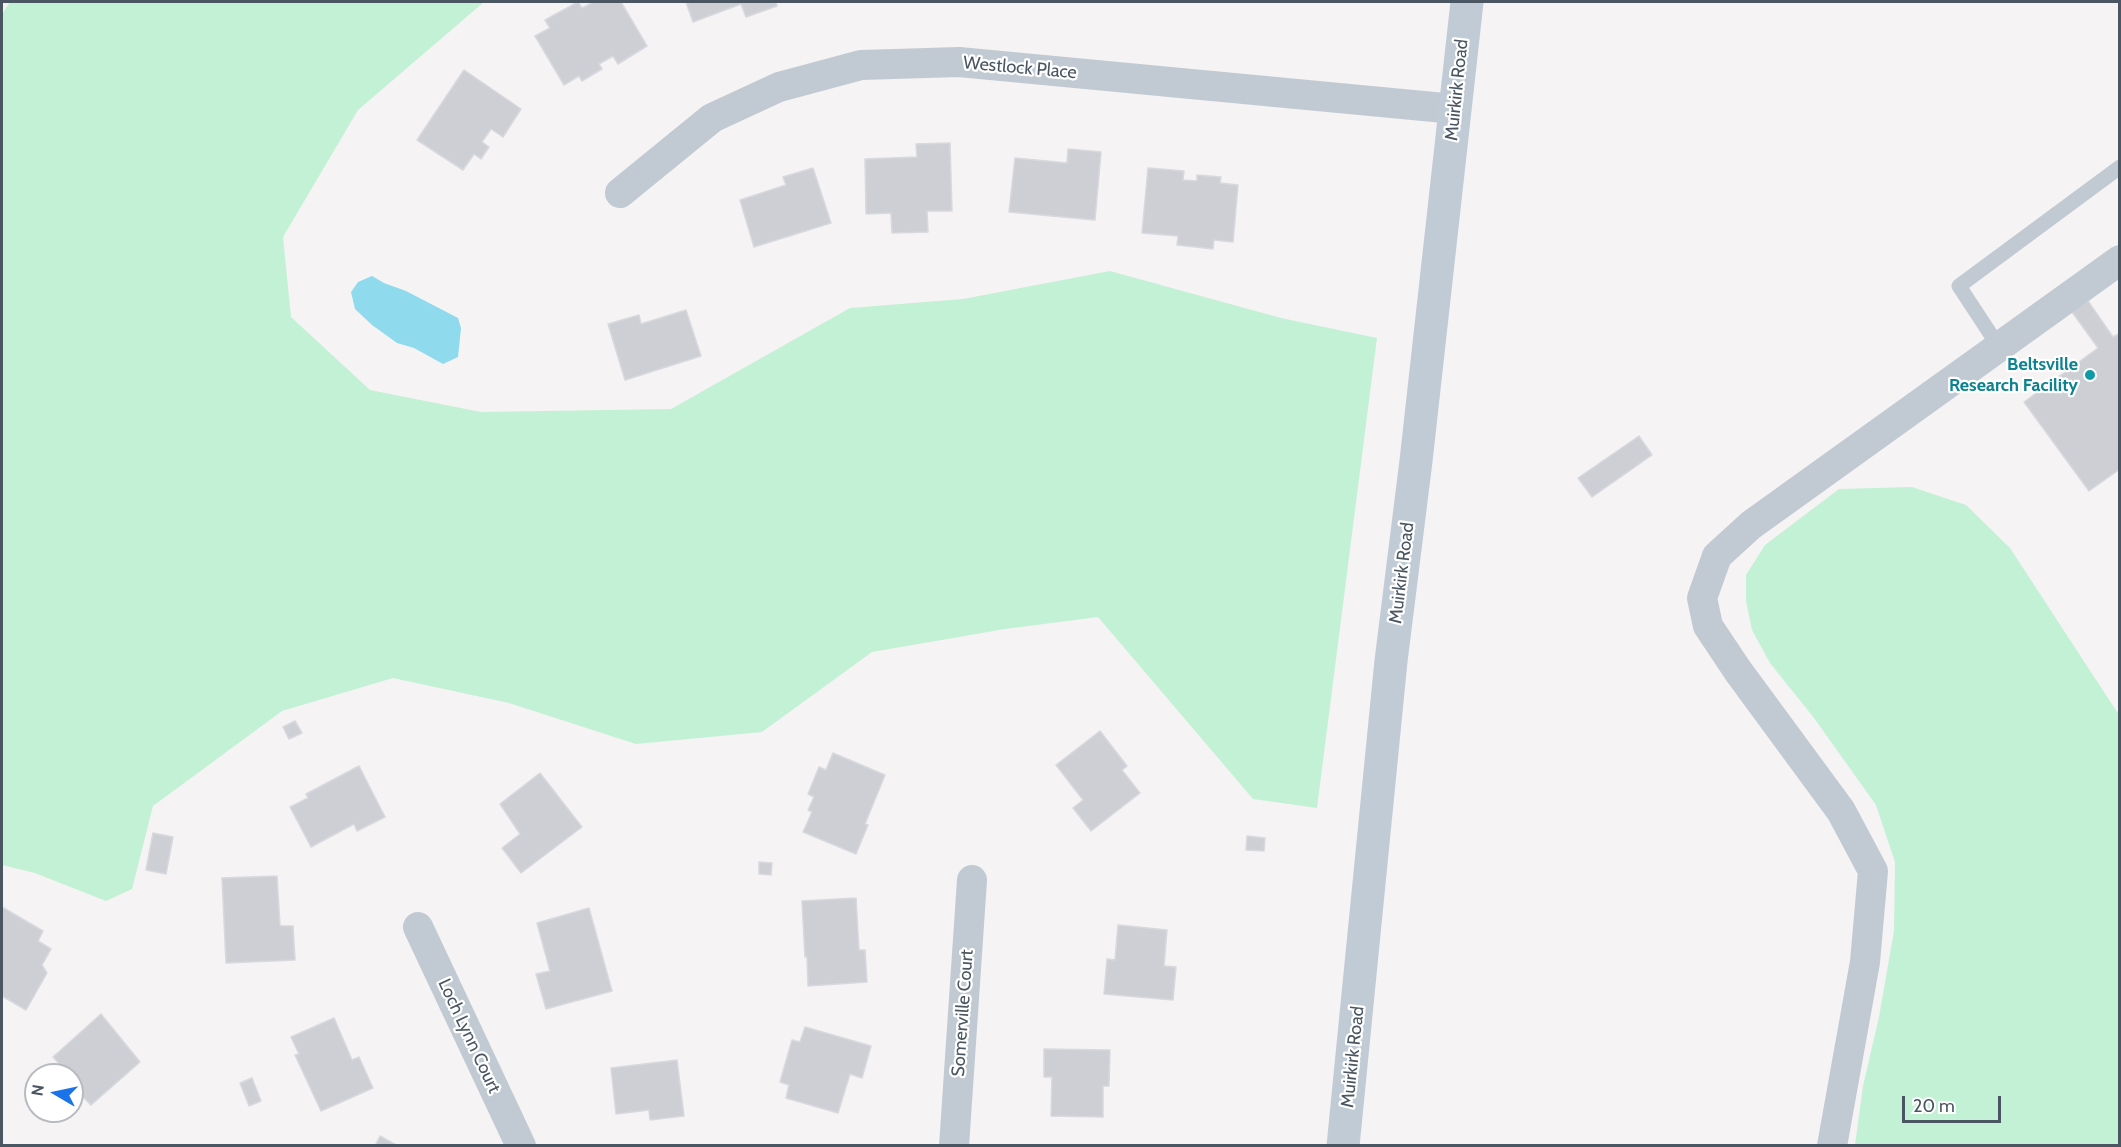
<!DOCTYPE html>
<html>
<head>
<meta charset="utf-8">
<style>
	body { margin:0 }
	#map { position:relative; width:2121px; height:1147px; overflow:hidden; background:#f5f3f3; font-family:Cabin,sans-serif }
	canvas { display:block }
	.frame { position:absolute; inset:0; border:3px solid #4a5661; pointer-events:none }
	.north { position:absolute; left:24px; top:1063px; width:60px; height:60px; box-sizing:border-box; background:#fff; border:2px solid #b7bbc0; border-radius:50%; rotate:279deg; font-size:16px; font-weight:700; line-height:24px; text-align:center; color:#4a5661 }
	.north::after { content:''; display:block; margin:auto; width:21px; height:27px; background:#1a73e8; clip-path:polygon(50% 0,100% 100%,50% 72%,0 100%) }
	.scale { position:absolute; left:1902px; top:1096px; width:99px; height:27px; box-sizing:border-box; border:3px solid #4a5661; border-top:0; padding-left:8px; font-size:18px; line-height:21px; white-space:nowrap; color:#4a5661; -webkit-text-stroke:4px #fff; paint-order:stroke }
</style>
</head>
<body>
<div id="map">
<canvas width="2121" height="1147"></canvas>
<div class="frame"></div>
<div class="north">N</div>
<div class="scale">20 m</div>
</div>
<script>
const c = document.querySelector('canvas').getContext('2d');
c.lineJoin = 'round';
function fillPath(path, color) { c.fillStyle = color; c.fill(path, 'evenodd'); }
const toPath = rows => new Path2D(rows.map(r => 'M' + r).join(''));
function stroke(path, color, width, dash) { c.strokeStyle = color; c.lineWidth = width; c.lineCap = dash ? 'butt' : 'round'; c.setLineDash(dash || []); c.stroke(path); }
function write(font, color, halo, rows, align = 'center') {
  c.font = font + ' Cabin,sans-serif'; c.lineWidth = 4.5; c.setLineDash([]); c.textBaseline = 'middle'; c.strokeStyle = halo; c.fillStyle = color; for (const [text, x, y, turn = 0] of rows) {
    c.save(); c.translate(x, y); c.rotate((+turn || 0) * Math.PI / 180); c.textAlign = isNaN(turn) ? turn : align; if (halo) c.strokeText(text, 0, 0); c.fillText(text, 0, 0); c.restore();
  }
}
fillPath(toPath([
	[10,2,484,2,358,110,283,237,291,317,370,390,481,412,671,409,850,308,963,299,1110,271,1281,318,1377,338,1317,808,1253,799,1098,617,1005,629,872,652,762,732,636,744,509,703,393,678,282,711,153,806,132,889,106,901,35,873,2,865,2,14],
	[1912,487,1966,505,2010,548,2119,715,2119,1145,1855,1145,1863,1086,1879,1017,1894,931,1895,862,1876,805,1814,718,1770,663,1752,630,1746,601,1746,575,1765,545,1839,489]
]), '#c3f1d5');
fillPath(toPath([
	[372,276,384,283,406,291,458,318,461,328,458,357,443,364,414,348,397,343,372,325,355,309,351,292,358,282]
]), '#90daee');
const building = toPath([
	[578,2,582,8,594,2,621,2,647,46,618,64,613,56,599,64,602,69,582,81,579,76,564,85,535,36,550,28,545,20,578,2],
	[686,2,776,2,777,6,746,17,741,4,693,22,686,2],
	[464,70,521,109,503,137,491,129,482,142,489,147,481,159,474,154,463,170,417,140,464,70],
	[950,143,952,211,927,211,928,232,892,233,891,213,866,214,865,159,917,157,916,144,950,143],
	[1068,149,1101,152,1095,220,1009,212,1015,158,1067,163,1068,149],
	[813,168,831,223,754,247,740,200,786,185,783,177,813,168],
	[1148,168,1184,171,1183,180,1197,181,1197,175,1221,177,1220,183,1238,185,1233,242,1214,240,1213,249,1177,245,1178,236,1142,233,1148,168],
	[2088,301,2113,337,2120,333,2120,469,2089,491,2024,402,2098,348,2072,312,2088,301],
	[686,310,701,356,625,380,608,324,639,315,641,324,686,310],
	[1639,436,1652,455,1592,497,1578,478,1639,436],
	[295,721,302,733,289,739,283,727,295,721],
	[1100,731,1127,766,1122,770,1140,793,1091,831,1073,808,1083,800,1056,765,1100,731],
	[833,753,885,775,865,824,868,825,856,854,803,832,812,812,808,810,814,797,808,794,819,767,826,770,833,753],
	[359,766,385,817,357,831,354,824,311,847,290,807,308,798,306,794,359,766],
	[540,773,582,827,521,873,502,848,520,834,500,804,540,773],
	[153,833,173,837,166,874,146,870,153,833],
	[1247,836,1265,838,1264,851,1246,850,1247,836],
	[759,862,772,863,771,875,759,874,759,862],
	[277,876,280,926,293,926,295,960,226,963,222,878,277,876],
	[856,898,859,950,865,950,867,982,808,986,807,957,805,957,802,901,856,898],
	[2,907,43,931,38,941,51,949,42,965,47,973,26,1010,2,996,2,907],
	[589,908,612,991,546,1009,536,974,550,971,537,923,589,908],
	[1118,925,1167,930,1164,966,1176,967,1173,1000,1104,994,1107,959,1115,960,1118,925],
	[101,1014,140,1062,91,1105,72,1086,72,1075,62,1075,60,1073,64,1069,53,1057,101,1014],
	[334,1018,352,1060,359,1057,373,1088,321,1111,295,1055,299,1054,291,1037,334,1018],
	[805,1027,871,1046,862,1078,850,1074,838,1113,786,1098,789,1085,780,1082,792,1040,800,1042,805,1027],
	[1044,1049,1110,1050,1109,1086,1103,1086,1103,1117,1051,1116,1052,1077,1044,1077,1044,1049],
	[677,1060,684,1116,650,1120,649,1110,616,1114,611,1068,677,1060],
	[252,1078,261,1101,249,1106,240,1083,252,1078],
	[380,1136,398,1146,375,1146,380,1136]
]);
fillPath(building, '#cdcfd5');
stroke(building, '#d7d9de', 1.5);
stroke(toPath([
	[1999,347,1959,286,2120,167]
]), '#c1cad2', 15);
stroke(toPath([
	[620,193,712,118,779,87,861,65,959,62,1455,109],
	[418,927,521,1146],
	[954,1146,972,880],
	[1832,1146,1865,962,1873,871,1841,811,1738,671,1708,626,1702,598,1717,556,1751,525,2120,260]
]), '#c1cad2', 30);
stroke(toPath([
	[1343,1146,1391,661,1416,461,1467,2]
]), '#c1cbd6', 33);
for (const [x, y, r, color] of [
	[2090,375,6,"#0f9aa8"]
]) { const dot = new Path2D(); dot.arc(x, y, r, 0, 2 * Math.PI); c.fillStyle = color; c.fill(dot); stroke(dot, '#fff', 2); }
write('18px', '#4a5661', '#fff', [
	["Westlock Place",1020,68,5],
	["Muirkirk Road",1457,90,-84],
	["Muirkirk Road",1402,573,-83],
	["Somerville Court",963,1013,-86],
	["Loch Lynn Court",469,1036,65],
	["Muirkirk Road",1353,1057,-84]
]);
write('bold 18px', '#0d838f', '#fff', [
	["Beltsville",2078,365],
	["Research Facility",2078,386]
], 'right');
</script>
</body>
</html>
